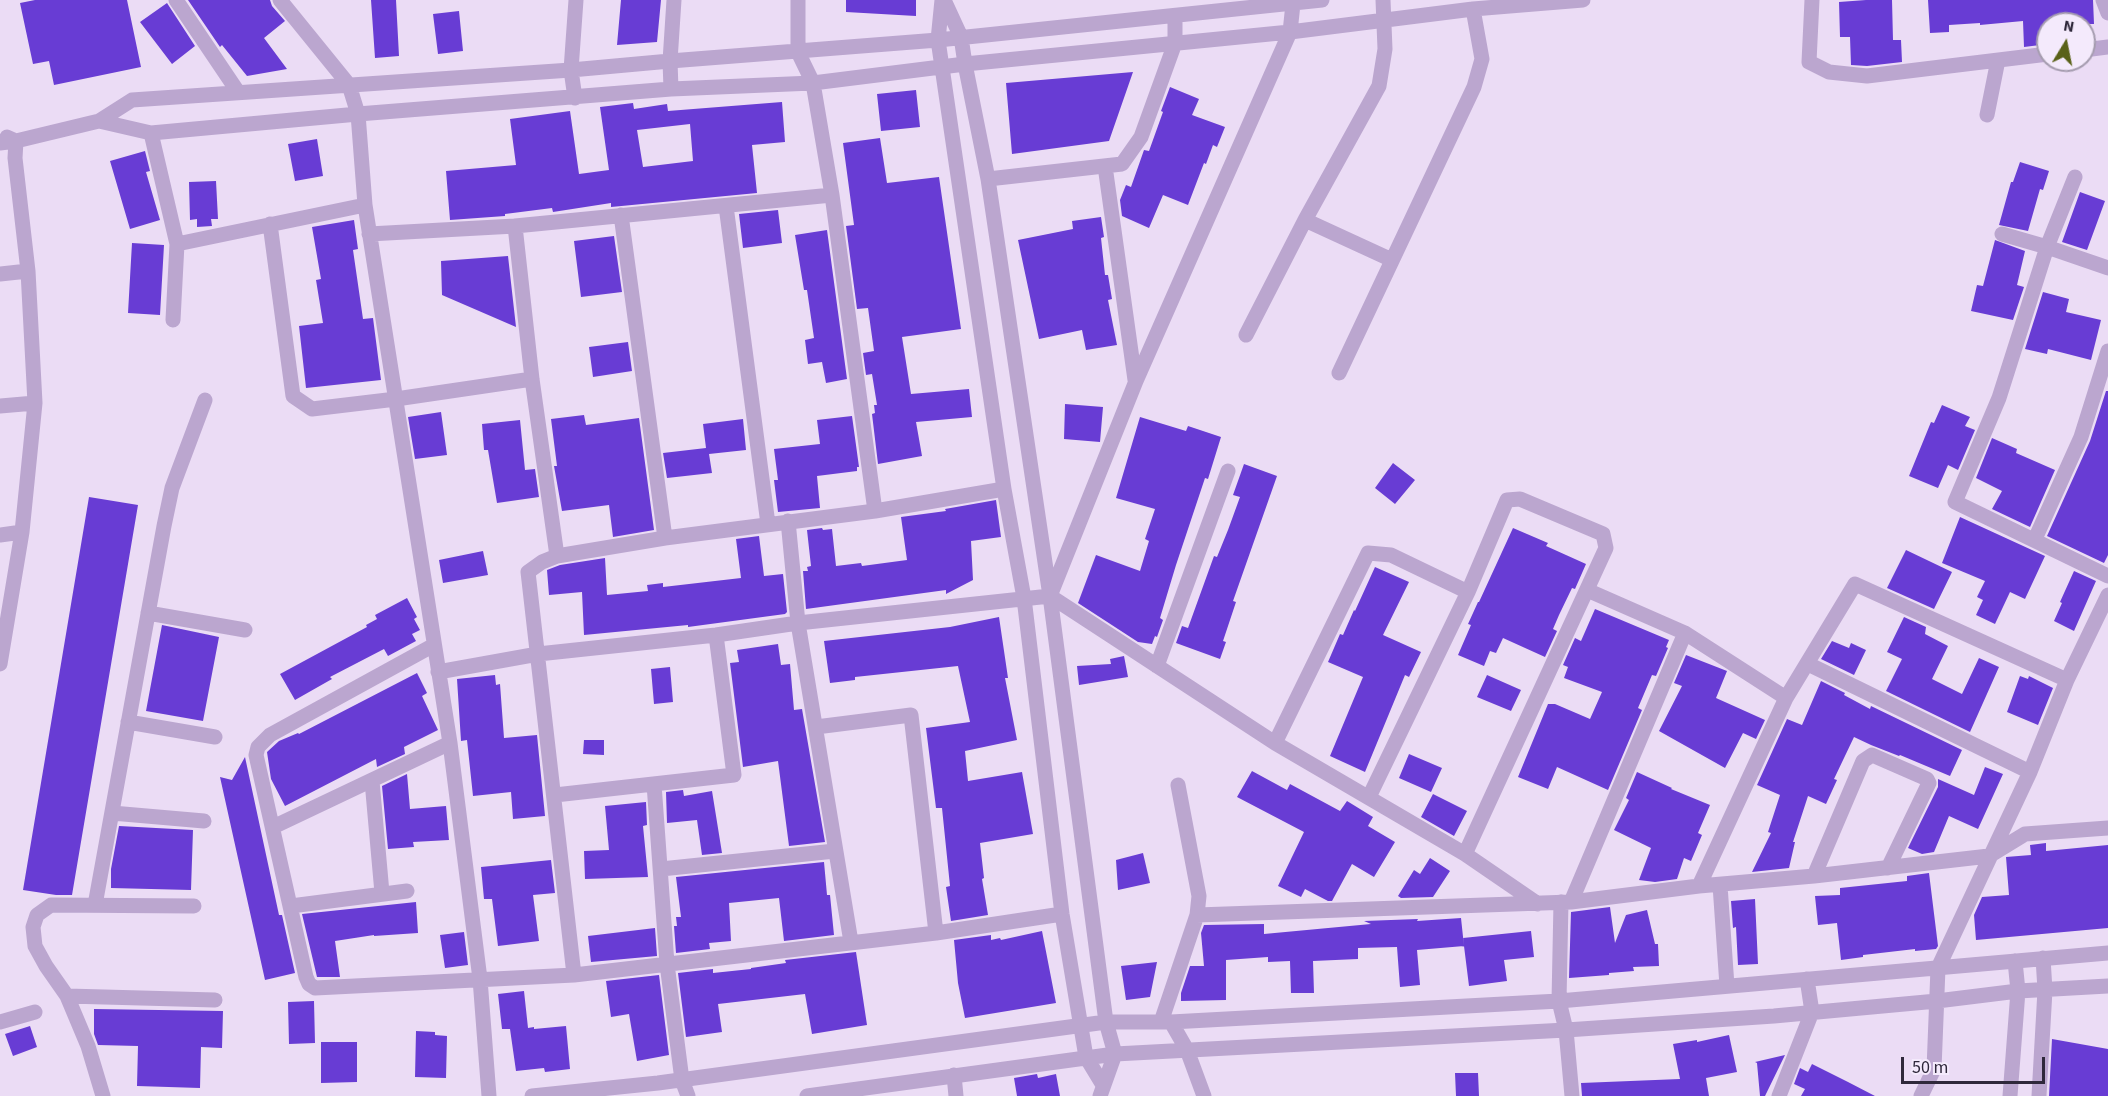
<!DOCTYPE html>
<html>
<head>
<meta charset="utf-8">
<style>
	body { margin:0 }
	#map { position:relative; width:2108px; height:1096px; overflow:hidden; background:#ebdcf5; font-family:"Source Sans 3",sans-serif }
	canvas { display:block }
	.north { position:absolute; left:2036px; top:12px; width:60px; height:60px; box-sizing:border-box; background:#f4eafc; border:2px solid #a59caf; border-radius:50%; rotate:10deg; font-size:16px; font-weight:700; line-height:24px; text-align:center; color:#2f283b }
	.north::after { content:''; display:block; margin:auto; width:21px; height:27px; background:#596118; clip-path:polygon(50% 0,100% 100%,50% 72%,0 100%) }
	.scale { position:absolute; left:1901px; top:1057px; width:144px; height:27px; box-sizing:border-box; border:3px solid #2f283b; border-top:0; padding-left:8px; font-size:18px; line-height:21px; white-space:nowrap; color:#2f283b; -webkit-text-stroke:4px #f4eafc; paint-order:stroke }
</style>
</head>
<body>
<div id="map">
<canvas width="2108" height="1096"></canvas>
<div class="north">N</div>
<div class="scale">50 m</div>
</div>
<script>
const c = document.querySelector('canvas').getContext('2d');
c.lineJoin = 'round';
function fillPath(path, color) { c.fillStyle = color; c.fill(path, 'evenodd'); }
const toPath = rows => new Path2D(rows.map(r => 'M' + r).join(''));
function stroke(path, color, width, dash) { c.strokeStyle = color; c.lineWidth = width; c.lineCap = dash ? 'butt' : 'round'; c.setLineDash(dash || []); c.stroke(path); }
fillPath(toPath([
	[35,0,127,0,141,67,54,85,49,61,33,64,20,3],
	[188,0,270,0,272,6,285,21,264,38,287,69,247,76,222,45,220,47],
	[371,0,396,0,399,56,375,58],
	[621,0,661,0,657,42,617,45],
	[846,0,916,0,916,16,846,12],
	[1866,0,1892,0,1893,40,1901,40,1902,62,1867,66,1851,65,1850,37,1840,37,1839,2],
	[1928,0,2093,0,2094,24,2048,24,2048,44,2024,47,2023,21,1980,25,1980,23,1949,25,1949,32,1930,33],
	[167,3,195,46,172,64,140,22],
	[459,11,463,51,438,54,433,14],
	[1133,72,1109,141,1012,154,1006,83],
	[1170,87,1199,99,1192,115,1225,127,1217,147,1213,145,1206,164,1204,163,1188,205,1163,195,1149,228,1122,216,1120,200,1126,185,1131,187,1144,150,1149,151,1163,112,1161,111],
	[916,90,920,127,881,131,877,94],
	[782,102,785,142,752,145,757,193,611,207,611,203,553,212,552,208,505,214,505,216,450,220,446,171,516,165,510,119,570,111,579,174,609,170,600,107,633,103,634,109,667,104,668,111],
	[690,124,693,161,643,167,637,130],
	[880,138,887,183,939,177,961,329,902,337,911,394,969,389,972,417,916,422,922,456,878,464,872,414,875,413,874,405,877,405,872,374,866,375,863,353,874,351,868,308,857,309,846,226,854,225,843,143],
	[317,139,323,176,295,181,288,144],
	[145,151,150,171,146,172,160,220,130,229,110,161],
	[2020,162,2049,171,2043,190,2040,189,2028,231,1999,225,2011,182,2013,182],
	[216,181,218,219,211,219,212,226,197,227,197,219,190,220,189,182],
	[2080,192,2105,201,2087,250,2062,242],
	[778,210,782,243,743,248,739,214],
	[1101,217,1104,237,1101,238,1105,275,1108,275,1112,299,1108,300,1117,345,1086,350,1082,330,1039,339,1018,240,1073,229,1072,221],
	[354,220,358,249,353,250,363,319,373,318,381,380,306,388,299,326,323,323,316,280,321,279,312,227],
	[827,230,847,379,826,383,822,362,808,364,805,340,814,338,807,290,804,290,795,235],
	[614,236,622,292,581,297,574,241],
	[1995,240,2025,251,2017,285,2024,287,2013,320,1971,311,1977,285,1983,286],
	[132,243,164,245,160,315,128,313],
	[508,256,516,327,442,295,441,261],
	[2043,292,2069,299,2066,312,2101,320,2091,360,2048,349,2047,354,2025,349],
	[628,342,632,371,593,377,589,347],
	[2106,391,2108,391,2108,555,2104,563,2047,536,2090,441],
	[1065,404,1103,407,1100,442,1064,439],
	[1942,405,1970,417,1965,426,1975,430,1958,470,1948,465,1938,488,1909,476,1931,422,1934,423],
	[441,412,447,455,415,459,408,417],
	[584,415,586,425,639,418,654,530,613,537,609,505,562,511,554,466,557,466,551,419],
	[852,416,859,467,857,467,857,471,817,476,820,508,778,512,774,480,778,480,774,449,820,444,817,420],
	[1140,417,1186,431,1188,426,1221,437,1208,479,1205,478,1176,565,1160,618,1163,620,1157,637,1155,636,1152,644,1138,642,1078,603,1096,555,1140,571,1149,541,1145,539,1155,509,1116,498],
	[743,419,746,450,709,454,712,473,667,478,663,453,706,448,703,424],
	[520,420,525,470,535,469,539,497,497,503,488,450,484,450,482,424],
	[1992,438,2017,449,2016,453,2055,470,2030,527,1992,509,2002,491,1976,478],
	[1393,463,1415,480,1395,504,1375,488],
	[1244,464,1277,476,1233,601,1236,602,1223,641,1226,642,1220,659,1176,643,1182,626,1188,628,1214,556,1217,557,1228,530,1240,497,1233,495],
	[89,497,138,505,72,895,56,895,23,890],
	[996,500,1001,537,971,541,973,580,946,594,946,590,806,609,803,571,808,571,807,567,811,566,807,530,822,528,823,530,832,529,836,566,861,563,862,566,907,560,901,517,946,511,945,509],
	[1960,517,2045,556,2025,599,2010,592,1995,624,1976,615,1983,600,1977,597,1985,581,1942,563],
	[1513,528,1548,543,1546,546,1586,564,1575,589,1572,588,1559,615,1553,629,1557,631,1545,657,1503,638,1496,653,1490,651,1484,666,1458,655,1471,625,1468,624,1478,602,1479,602],
	[759,536,764,576,783,574,787,612,785,614,688,627,688,625,584,635,582,592,549,595,547,570,560,565,605,558,607,595,648,591,647,585,663,583,663,587,741,578,736,539],
	[1906,550,1952,572,1934,609,1887,588],
	[483,551,488,575,443,583,439,560],
	[1375,567,1409,582,1383,635,1421,652,1409,677,1405,675,1365,772,1330,756,1363,677,1328,662,1340,634,1343,635,1354,610,1355,611],
	[2074,571,2096,581,2074,631,2054,621,2062,603,2060,602],
	[407,598,417,617,414,619,420,630,412,634,416,641,388,656,384,649,330,677,332,679,295,700,280,674,367,627,366,625,377,619,375,615],
	[1595,609,1669,640,1666,647,1668,648,1656,676,1652,675,1638,708,1642,710,1608,790,1557,767,1548,789,1518,777,1548,704,1555,704,1590,719,1602,692,1564,678,1568,667,1563,665,1575,638,1581,641],
	[999,617,1008,678,1005,678,1017,740,965,751,968,781,1022,772,1033,834,980,843,984,878,982,879,988,915,951,921,946,887,950,886,942,808,936,808,926,728,970,722,958,666,855,677,855,680,830,683,824,641,950,627],
	[1904,617,1926,627,1925,634,1948,646,1932,679,1962,694,1979,658,1999,667,1970,732,1886,691,1902,659,1887,652],
	[162,625,219,637,203,721,146,711],
	[1832,641,1849,648,1851,643,1866,650,1854,675,1821,659],
	[778,644,781,665,790,664,794,710,802,709,825,842,789,846,778,761,743,767,730,663,739,662,737,650],
	[1686,655,1727,671,1716,698,1765,720,1756,739,1743,733,1725,768,1659,731,1682,686,1674,683],
	[1124,656,1128,677,1079,685,1077,666,1111,664,1110,659],
	[670,667,673,702,654,704,651,669],
	[417,673,427,693,422,696,438,730,404,747,405,754,377,767,376,759,285,806,271,779,267,752,279,741,298,733,299,734],
	[495,675,496,685,500,684,504,738,537,735,545,816,513,819,511,792,473,796,467,740,461,741,457,679],
	[1487,675,1521,690,1511,711,1477,697],
	[2020,676,2028,679,2029,676,2053,688,2038,725,2007,712],
	[1821,681,1845,693,1844,695,1870,709,1871,706,1962,750,1950,776,1900,755,1899,756,1871,745,1854,737,1834,779,1837,780,1826,804,1808,796,1793,842,1795,842,1789,868,1752,872,1771,833,1768,832,1780,795,1757,785,1787,719,1802,725],
	[584,740,604,740,604,755,583,754],
	[1409,754,1442,768,1431,792,1399,778],
	[245,757,279,915,282,915,295,973,265,980,220,777,232,780],
	[1985,767,2003,774,1978,829,1949,816,1934,852,1922,854,1908,848,1938,787,1938,779,1974,795],
	[1252,771,1287,790,1290,784,1340,811,1347,801,1373,817,1368,826,1395,842,1374,877,1352,864,1332,901,1328,901,1305,889,1301,897,1278,886,1304,832,1237,797],
	[1637,772,1672,788,1671,789,1710,805,1698,833,1702,835,1691,861,1684,858,1677,879,1655,882,1639,880,1651,848,1614,830,1629,800,1626,798],
	[407,774,410,809,446,806,449,840,413,842,414,847,388,849,382,786],
	[683,790,684,796,712,791,722,853,702,855,697,820,667,823,666,792],
	[1433,794,1467,811,1454,836,1421,817],
	[646,802,647,825,643,826,648,877,585,879,584,851,609,850,605,806],
	[119,826,193,830,191,890,111,888,111,869],
	[2046,843,2046,851,2108,845,2108,928,1976,940,1974,915,1982,897,2009,895,2006,857,2031,855,2030,845],
	[1143,853,1150,883,1118,890,1116,860],
	[1430,858,1450,871,1433,897,1401,898,1398,896,1414,870,1420,874],
	[551,860,555,893,533,895,539,941,498,946,492,899,484,899,481,867],
	[824,862,827,895,830,895,834,935,784,941,779,898,729,903,731,941,709,943,710,949,676,953,674,926,677,926,676,917,681,917,676,877],
	[1929,873,1938,946,1936,949,1915,951,1915,949,1863,955,1863,957,1841,960,1837,923,1818,925,1815,896,1840,895,1840,888,1907,881,1907,876],
	[1755,899,1758,964,1738,965,1736,927,1733,928,1731,901],
	[416,902,418,933,374,936,374,935,335,941,340,977,317,977,302,914],
	[1610,907,1615,943,1626,915,1647,910,1655,944,1658,944,1659,966,1633,967,1634,971,1609,973,1609,975,1569,978,1571,912],
	[1461,918,1464,946,1417,950,1420,985,1400,987,1397,947,1358,948,1358,959,1313,961,1314,993,1291,993,1290,961,1268,962,1268,957,1226,960,1226,1000,1181,1001,1181,993,1190,966,1204,966,1201,933,1204,925,1264,924,1264,934,1371,924,1364,921,1418,919,1417,921],
	[655,928,657,956,591,962,588,936],
	[1042,931,1056,1003,965,1018,958,983,954,940,991,935,991,940,1000,938,1001,940],
	[1531,931,1534,957,1504,960,1507,981,1469,986,1463,938],
	[464,932,468,965,445,968,440,935],
	[856,952,867,1025,812,1034,805,994,718,1004,722,1032,686,1037,678,973,713,969,713,973,751,969,751,968,786,963,785,960],
	[1157,962,1150,997,1126,1000,1121,966],
	[659,975,669,1055,637,1061,629,1014,611,1017,606,981],
	[524,991,528,1028,534,1027,534,1029,566,1026,570,1069,545,1072,544,1068,516,1071,510,1029,502,1029,498,994],
	[314,1001,315,1043,289,1044,288,1002],
	[94,1009,223,1011,222,1048,201,1047,200,1088,137,1086,138,1046,98,1045,94,1034],
	[30,1026,37,1047,13,1056,5,1034],
	[416,1031,435,1032,435,1035,447,1036,446,1078,415,1077],
	[1729,1035,1737,1072,1706,1078,1709,1096,1582,1096,1581,1083,1680,1079,1673,1044,1697,1040,1697,1042],
	[2052,1039,2108,1049,2108,1096,2049,1096],
	[321,1042,357,1042,357,1082,321,1083],
	[1785,1055,1765,1096,1760,1096,1757,1063,1755,1062],
	[1812,1064,1848,1082,1875,1096,1801,1096,1805,1089,1794,1084,1800,1068,1808,1072],
	[1455,1073,1478,1073,1479,1096,1456,1096],
	[1037,1074,1038,1078,1056,1074,1060,1096,1017,1096,1014,1078]
]), '#683cd4');
stroke(toPath([
	[176,0,238,92],
	[280,0,349,85,358,114,365,205,450,743,480,979,489,1096],
	[798,0,798,52,813,83,832,195,875,511],
	[942,0,938,40,1004,489,1024,598,1062,914,1086,1057,1103,1085],
	[944,0,961,37,965,64,988,179,1050,596,1106,1022,1115,1054,1100,1096],
	[1812,0,1809,62,1829,72,1867,76,2048,54],
	[2103,0,2108,13],
	[2084,50,2108,47],
	[671,89,670,61,674,0],
	[575,98,571,70,576,0],
	[1987,115,1998,60],
	[99,121,151,133,358,114,671,89,813,83,965,64,1290,32,1473,9,1583,0],
	[151,133,177,244,173,320],
	[0,143,16,141,99,121,132,100,571,70,670,61,938,40,1322,0],
	[1105,166,1135,380],
	[2075,177,2047,247,1999,398,1955,502,2108,576],
	[988,179,1122,164,1141,137,1175,43,1175,16],
	[726,206,768,524],
	[621,215,665,538],
	[1305,220,1392,260],
	[270,224,293,396,312,409,396,399,532,379],
	[515,226,532,379,557,556],
	[369,234,515,226,832,195],
	[2002,234,2047,247,2108,268],
	[177,244,365,205],
	[0,274,28,271],
	[1246,335,1305,220,1379,86,1385,49,1383,0],
	[1339,373,1474,87,1482,59,1473,9],
	[0,406,35,403],
	[788,521,798,623,851,942],
	[0,535,22,532],
	[2035,539,2081,437,2108,351],
	[1587,590,1685,633,1786,698],
	[1050,596,1136,381,1290,32,1293,4],
	[148,613,245,630],
	[434,645,270,735,258,747,256,755,306,977,309,984,315,988,574,975,936,933,1062,914],
	[0,664,22,532,35,403,28,271,15,158,16,141,7,137],
	[1808,664,2030,772],
	[1157,666,1228,471],
	[438,672,538,654,716,635,798,623,1050,596,1275,743,1465,854,1538,904],
	[128,722,215,737],
	[816,727,911,715,936,933],
	[1275,743,1368,553,1391,555,1468,592],
	[372,781,382,893],
	[654,784,667,964,682,1080,688,1096],
	[555,795,734,775,716,635],
	[1369,797,1468,592,1507,500,1520,499,1603,534,1606,548,1465,854],
	[112,813,204,821],
	[273,827,450,743],
	[661,869,835,851],
	[1814,876,1863,761,1872,755,1927,779,1929,783,1888,868],
	[1720,885,1727,986],
	[1699,886,1786,698,1855,584,2067,680],
	[1561,902,1559,1001,1566,1030,1572,1096],
	[1571,902,1685,633],
	[95,905,164,526,172,488,205,400],
	[291,906,407,891],
	[1197,915,1571,902,1699,886,1814,876,1989,856,2025,834,2108,828],
	[574,975,528,572,542,562,557,556,665,538,875,511,1004,489],
	[67,996,215,1000],
	[0,1022,35,1012],
	[1161,1022,1197,915,1199,896,1178,785],
	[1171,1022,1187,1050,1204,1096],
	[954,1075,956,1096],
	[103,1096,88,1046,67,996,46,966,35,946,33,927,37,915,51,905,194,906],
	[532,1096,658,1083,1106,1022,1171,1022,1559,1001,2108,953],
	[807,1096,1115,1054,1566,1030,1774,1016,1937,1001,2018,991,2108,986],
	[1779,1096,1812,1012,1807,979],
	[1921,1096,1934,1069,1938,968,2030,772,2067,680,2108,595],
	[2010,1096,2018,991,2015,961],
	[2039,1096,2045,990,2043,958]
]), '#bba6cf', 15);
</script>
</body>
</html>
